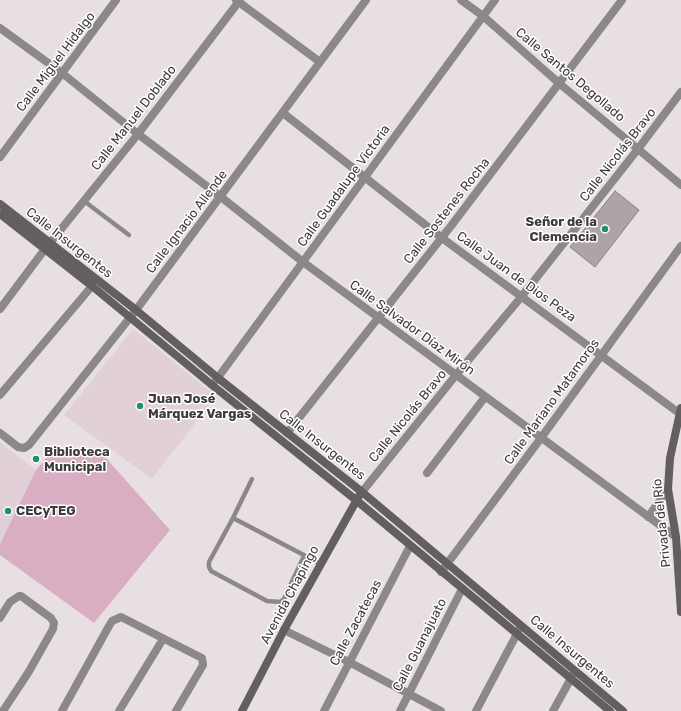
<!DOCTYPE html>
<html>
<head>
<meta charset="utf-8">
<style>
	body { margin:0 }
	canvas { display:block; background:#e8dfe3 }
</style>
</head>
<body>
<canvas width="681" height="711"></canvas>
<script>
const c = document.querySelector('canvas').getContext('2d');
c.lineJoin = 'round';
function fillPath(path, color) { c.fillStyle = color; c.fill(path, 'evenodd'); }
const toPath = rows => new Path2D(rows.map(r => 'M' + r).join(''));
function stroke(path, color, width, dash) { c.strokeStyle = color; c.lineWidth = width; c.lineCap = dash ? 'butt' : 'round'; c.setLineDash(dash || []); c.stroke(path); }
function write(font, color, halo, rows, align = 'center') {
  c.font = font + ' Rubik,sans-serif'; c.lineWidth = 3; c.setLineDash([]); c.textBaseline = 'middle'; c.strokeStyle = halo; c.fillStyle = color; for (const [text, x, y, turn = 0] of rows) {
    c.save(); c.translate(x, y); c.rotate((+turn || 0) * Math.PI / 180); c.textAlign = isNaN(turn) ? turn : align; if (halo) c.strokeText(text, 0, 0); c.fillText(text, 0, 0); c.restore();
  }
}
fillPath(toPath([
	[133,329,216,396,152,479,64,415],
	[0,442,36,470,0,544]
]), '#e1d0d7');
fillPath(toPath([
	[79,448,106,458,170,530,94,623,0,555,0,544,36,470,48,456,61,449]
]), '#daaec2');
const building = toPath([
	[615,191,639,210,595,267,570,247,615,191]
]);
fillPath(building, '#ada4a8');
stroke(building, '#898184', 1);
stroke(toPath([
	[84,201,129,235],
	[252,479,233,518,209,562,209,567,211,571,267,601,280,602,284,599,304,556],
	[233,518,321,564]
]), '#8c888a', 4.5);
stroke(toPath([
	[236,0,320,62],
	[461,0,483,16,560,84,681,185],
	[0,28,62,73,138,134,221,197,303,262,676,537],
	[283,113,442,238,679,413],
	[0,157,116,0],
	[0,309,45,249,138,134,240,0],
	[214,383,495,0],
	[0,395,92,286],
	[0,433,18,447,24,448,29,445,136,310,366,0],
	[287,433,451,226,622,0],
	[427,473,485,397],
	[362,492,456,375,522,296,638,149,681,92],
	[648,517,668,489],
	[441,572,541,438,681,246],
	[0,618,10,602,19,596,21,596,51,618,54,623,53,629,28,673,3,711],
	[284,630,349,662,441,711],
	[62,711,109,626,112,621,121,617,202,658,203,665,176,711],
	[119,711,163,639],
	[324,711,410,546],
	[400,711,462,589],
	[476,711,520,628],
	[553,711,574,673]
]), '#8c888a', 8);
stroke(toPath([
	[0,204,136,310,218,378,362,492,623,711],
	[0,214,92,286,212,385,356,500,610,711],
	[681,408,670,458,668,489,676,537,681,612],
	[242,711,284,630,359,496]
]), '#635e60', 8);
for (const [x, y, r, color] of [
	[605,229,4,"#248e6c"],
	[140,406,4,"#248e6c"],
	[36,459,4,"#248e6c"],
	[8,511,4,"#248e6c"]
]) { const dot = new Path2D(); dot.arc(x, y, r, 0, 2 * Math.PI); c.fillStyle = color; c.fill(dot); stroke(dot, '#fff', 1.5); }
write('13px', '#3d3a3b', '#fff', [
	["Calle Miguel Hidalgo",56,62,-53],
	["Calle Santos Degollado",570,75,40],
	["Calle Manuel Doblado",134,118,-52],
	["Calle Nicolás Bravo",618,155,-52],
	["Calle Guadalupe Victoria",344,186,-54],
	["Calle Sostenes Rocha",447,211,-52],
	["Calle Ignacio Allende",187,222,-53],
	["Calle Insurgentes",69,243,38],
	["Calle Juan de Dios Peza",516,277,36],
	["Calle Salvador Díaz Mirón",412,328,36],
	["Calle Mariano Matamoros",552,402,-54],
	["Calle Nicolás Bravo",408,416,-51],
	["Calle Insurgentes",322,445,38],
	["Privada del Río",662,523,-96],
	["Avenida Chapingo",290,595,-62],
	["Calle Zacatecas",356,623,-62],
	["Calle Guanajuato",420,645,-63],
	["Calle Insurgentes",572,652,40]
]);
write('bold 13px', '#3d3a3b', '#fff', [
	["Señor de la",597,222,"right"],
	["Clemencia",597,237,"right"],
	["Juan José",148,399],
	["Márquez Vargas",148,414],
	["Biblioteca",44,452],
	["Municipal",44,467],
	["CECyTEG",16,511]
], 'left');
</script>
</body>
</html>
